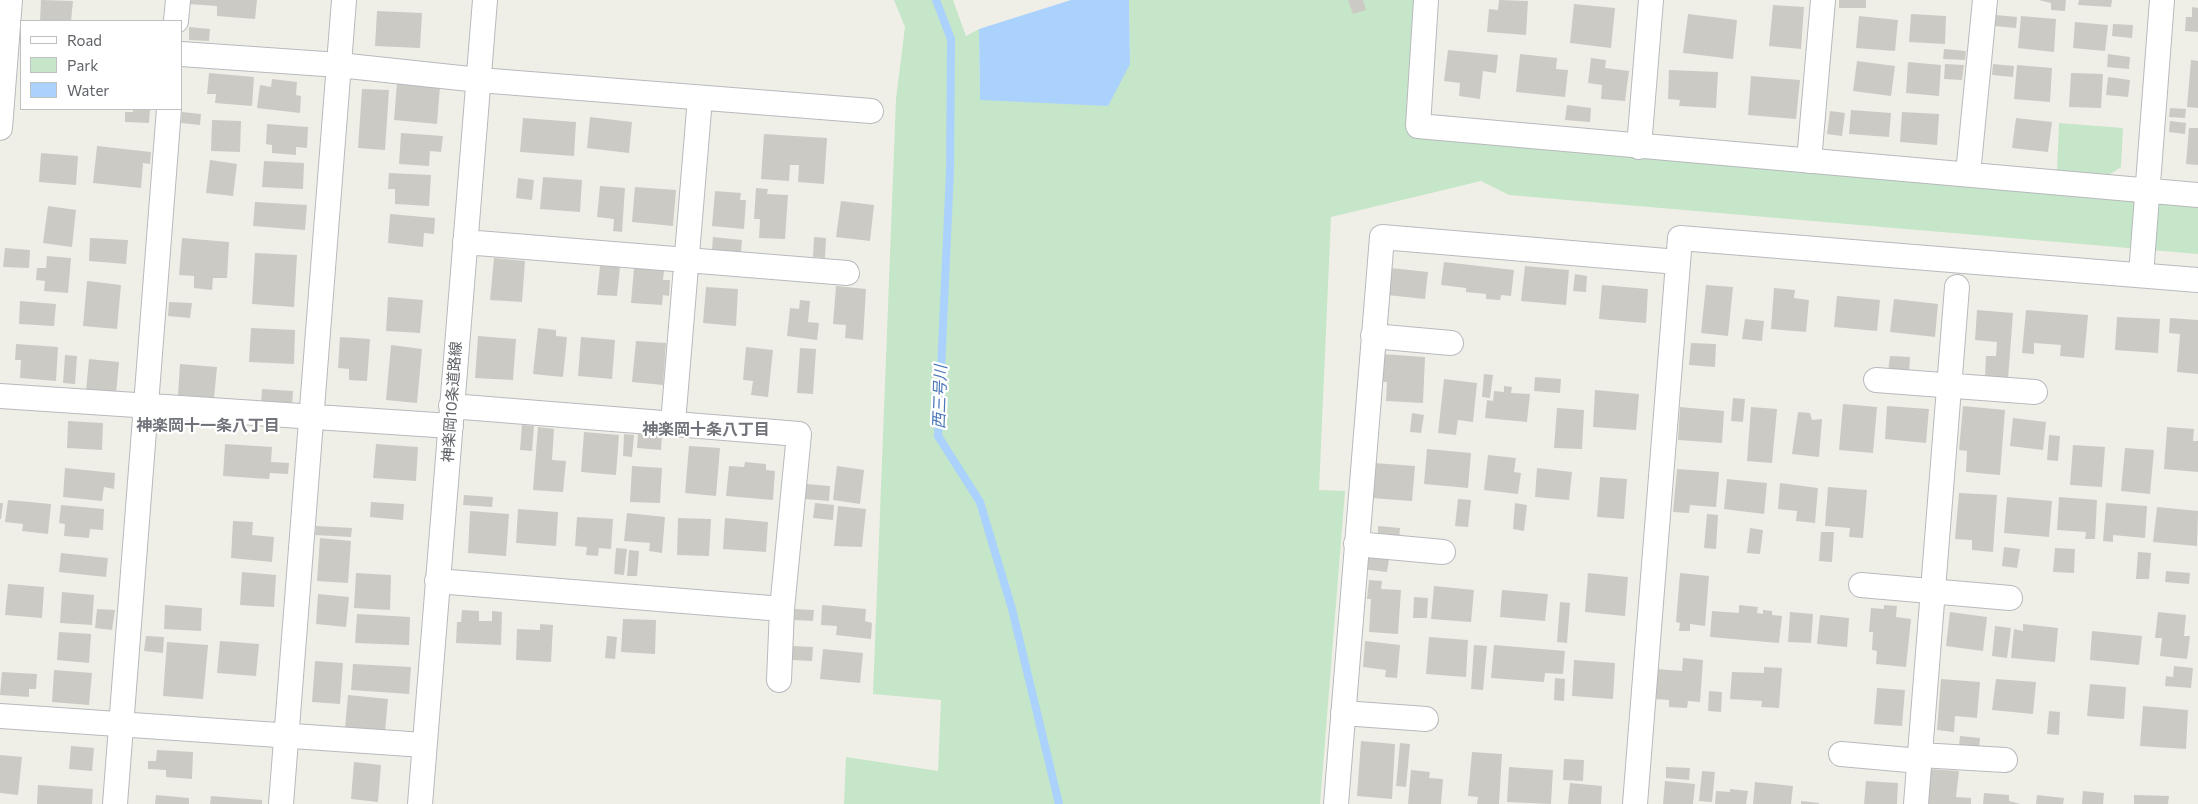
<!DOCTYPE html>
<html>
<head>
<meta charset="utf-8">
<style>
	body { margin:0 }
	#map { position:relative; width:2198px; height:804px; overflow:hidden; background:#f0efe7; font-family:Commissioner,sans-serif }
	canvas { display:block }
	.legend { position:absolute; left:20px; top:20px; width:162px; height:90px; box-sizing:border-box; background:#fff; border:1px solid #bfc0c2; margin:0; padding:6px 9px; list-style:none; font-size:15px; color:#5f6267 }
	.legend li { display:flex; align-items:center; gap:10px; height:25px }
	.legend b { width:25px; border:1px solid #bfc0c2 }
</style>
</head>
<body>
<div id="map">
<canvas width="2198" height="804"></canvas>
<ul class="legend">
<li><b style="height:6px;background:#fff"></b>Road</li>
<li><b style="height:14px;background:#c5e6c8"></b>Park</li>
<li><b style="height:14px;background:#abd2fc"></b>Water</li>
</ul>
</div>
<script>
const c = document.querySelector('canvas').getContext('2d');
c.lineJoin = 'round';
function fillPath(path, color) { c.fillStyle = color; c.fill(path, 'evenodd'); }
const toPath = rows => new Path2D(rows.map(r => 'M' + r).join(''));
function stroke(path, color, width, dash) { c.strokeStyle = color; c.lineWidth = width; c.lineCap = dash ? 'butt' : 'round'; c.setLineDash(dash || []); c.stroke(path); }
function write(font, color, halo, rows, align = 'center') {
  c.font = font + ' Commissioner,"Noto Sans JP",sans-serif'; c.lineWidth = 4.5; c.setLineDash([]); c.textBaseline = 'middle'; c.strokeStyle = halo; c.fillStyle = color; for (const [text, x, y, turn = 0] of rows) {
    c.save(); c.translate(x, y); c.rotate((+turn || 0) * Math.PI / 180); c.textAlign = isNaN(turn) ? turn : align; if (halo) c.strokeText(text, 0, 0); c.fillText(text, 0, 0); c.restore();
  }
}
fillPath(toPath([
	[894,0,953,0,966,36,979,29,980,100,1130,64,1129,0,1426,0,1418,126,2198,203,2198,254,1509,195,1481,181,1331,217,1319,490,1345,491,1320,804,844,804,846,757,938,771,941,700,873,694,896,99,905,27],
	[2059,123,2123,128,2121,167,2106,177,2057,171]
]), '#c5e6c8');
fillPath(toPath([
	[1071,0,1129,0,1130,64,1108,106,980,100,979,29]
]), '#abd2fc');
stroke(toPath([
	[936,0,951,39,950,171,938,436,980,502,1012,609,1059,804]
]), '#abd2fc', 8);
fillPath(toPath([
	[41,0,73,1,71,21,40,21],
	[189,0,257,0,255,19,217,16,217,6,188,4],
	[1348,0,1363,0,1366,10,1353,14],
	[1499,0,1528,1,1526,35,1487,32,1489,9,1498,10],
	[1839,0,1866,0,1866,8,1839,8],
	[2039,0,2066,0,2065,11,2051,10,2051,3],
	[2079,0,2112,0,2111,7,2078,5],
	[1574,4,1615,8,1611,48,1570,43],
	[1773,5,1804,7,1801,49,1769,46],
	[2192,7,2198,8,2198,32,2185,31,2186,17,2192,17],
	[377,11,422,13,420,48,375,46],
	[1688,14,1737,20,1733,59,1683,53],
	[1911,14,1946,16,1945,44,1909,42],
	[1996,15,2017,17,2016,28,1994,26],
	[1859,16,1898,20,1895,51,1856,48],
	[2021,16,2056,19,2054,52,2018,48],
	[2075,22,2108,25,2105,51,2073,48],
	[2113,24,2133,25,2132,38,2112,36],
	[189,27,210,29,209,41,189,40],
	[1944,49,1966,51,1965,60,1943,59],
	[1448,50,1498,55,1496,73,1483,71,1480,99,1459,96,1460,83,1444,81],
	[1520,54,1557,58,1556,69,1568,70,1565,97,1516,92],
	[2108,54,2130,57,2129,69,2107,67],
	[1591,58,1606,60,1605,68,1629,71,1625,101,1601,99,1602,85,1588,83],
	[2191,60,2198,61,2198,108,2187,107],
	[1857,61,1895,66,1891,96,1853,91],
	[1908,62,1941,65,1939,96,1906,93],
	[1945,64,1964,65,1962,80,1944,79],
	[1993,64,2014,66,2013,77,1992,75],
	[2017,65,2052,68,2050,102,2014,99],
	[1669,70,1718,72,1716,108,1679,106,1680,100,1668,99],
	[209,73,254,77,252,106,215,103,216,94,207,94],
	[2071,73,2103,74,2101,108,2069,107],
	[1751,76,1800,80,1796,119,1748,115],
	[2108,77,2130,80,2128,97,2106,95],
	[272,79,297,82,296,95,301,96,300,113,257,108,260,85,271,87],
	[397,82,440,86,437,124,394,120],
	[362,89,389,90,385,150,358,148],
	[1567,105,1591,108,1590,122,1565,120],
	[2170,108,2186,109,2185,118,2169,117],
	[133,109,150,109,149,123,125,122,125,112,133,112],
	[1851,110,1891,113,1889,137,1849,134],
	[1830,111,1845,113,1842,136,1827,134],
	[182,112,201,114,200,125,181,123],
	[1902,112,1939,114,1937,145,1900,142],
	[590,117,632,122,629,153,587,148],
	[523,118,576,122,574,156,520,152],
	[2016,118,2052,122,2048,152,2012,148],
	[212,120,241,121,240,152,211,151],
	[2170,121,2186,123,2185,134,2169,132],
	[267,124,308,127,307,148,296,147,296,155,272,153,272,145,266,144],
	[2189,128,2198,128,2198,165,2186,164],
	[401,133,443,136,441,152,430,151,429,166,399,164],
	[764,134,827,138,824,184,798,182,799,165,790,165,789,181,761,179],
	[97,146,151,152,150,164,143,163,141,188,93,183],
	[41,153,78,156,76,185,39,182],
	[210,160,237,164,233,196,206,193],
	[264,161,304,163,303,189,262,187],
	[389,173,431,175,429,206,395,204,395,189,388,189],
	[543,177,582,180,580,212,540,209],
	[518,178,534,180,532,200,516,198],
	[600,186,625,188,622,232,613,231,614,219,597,217],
	[635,187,676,190,673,226,632,222],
	[756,188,768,189,767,194,788,195,785,239,759,238,760,219,754,219],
	[715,191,741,193,740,200,746,200,744,229,712,226],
	[841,201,874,205,870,241,836,237],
	[255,202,307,205,305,230,253,226],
	[48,206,76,210,72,247,43,243],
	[390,214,435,218,434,234,424,233,423,247,388,243],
	[713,237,742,240,741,252,712,250],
	[814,237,826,238,825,258,813,257],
	[90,238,128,240,126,264,89,261],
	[182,238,229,242,227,278,213,278,212,290,194,288,194,276,179,275],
	[5,248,30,250,29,268,3,267],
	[255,253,297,255,294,307,252,304],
	[47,256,71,258,68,293,44,291,45,281,36,280,37,268,46,268],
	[494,258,525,261,522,302,490,300],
	[1444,262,1514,270,1511,296,1501,295,1500,300,1486,299,1486,294,1466,292,1466,288,1441,285],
	[600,266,620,267,617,296,597,295],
	[1525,266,1569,270,1566,305,1521,301],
	[634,268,664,271,663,280,670,280,669,296,663,295,662,305,631,303],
	[1391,268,1428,272,1425,299,1387,295],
	[1575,274,1587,276,1586,292,1573,291],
	[87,281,121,285,117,329,83,326],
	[1602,285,1648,289,1646,323,1599,319],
	[1706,285,1733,287,1728,336,1701,333],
	[836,286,866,289,863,340,845,338,846,325,833,324],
	[706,287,738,289,736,326,703,323],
	[1774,288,1795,290,1794,298,1809,300,1806,332,1771,329],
	[1837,296,1880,300,1877,331,1834,327],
	[388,297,423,300,420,333,386,331],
	[1894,299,1938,304,1935,337,1890,332],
	[800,300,810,301,808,322,819,323,817,340,787,336,790,308,799,309],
	[20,301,56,304,54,326,19,324],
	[169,302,192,303,190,318,168,316],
	[1977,310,2013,313,2008,379,1985,378,1986,356,1996,356,1997,342,1975,340],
	[2026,310,2088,315,2084,358,2060,356,2061,345,2034,343,2034,354,2022,353],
	[2117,317,2160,319,2158,353,2115,350],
	[2170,318,2198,320,2198,374,2177,372,2180,334,2169,333],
	[1745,319,1764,321,1762,341,1742,339],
	[251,328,295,330,294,364,249,362],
	[538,328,556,330,556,336,567,337,563,377,533,374],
	[478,336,516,339,513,380,475,378],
	[340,337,370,339,367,381,349,380,349,369,338,368],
	[581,337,615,340,612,379,578,376],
	[636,341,666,343,663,385,632,382],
	[1691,343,1716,344,1715,367,1689,365],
	[16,344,58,347,56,381,20,378,21,360,15,360],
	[391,345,422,349,417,403,386,400],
	[746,347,773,350,768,397,751,395,753,381,743,380],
	[800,348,816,349,813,394,797,393],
	[1382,354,1425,357,1423,403,1386,401,1387,382,1380,382],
	[65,355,77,356,75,384,63,383],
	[1890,356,1910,357,1909,374,1888,372],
	[89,359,119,362,116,394,86,391],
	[180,364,217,367,214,398,178,395],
	[1484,374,1493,375,1490,398,1482,397],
	[1535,377,1561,379,1560,393,1534,391],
	[1444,379,1477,383,1473,422,1458,420,1456,435,1438,433],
	[1504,386,1512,387,1511,393,1530,394,1527,422,1485,418,1487,400,1493,401,1494,391,1504,392],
	[262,389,293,391,292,407,261,405],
	[1595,390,1639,394,1636,430,1593,427],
	[1733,398,1745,399,1743,422,1731,421],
	[1843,404,1877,407,1873,453,1839,450],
	[1887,406,1929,409,1926,443,1885,439],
	[1963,406,2005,410,2000,475,1966,472,1967,451,1959,450],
	[1680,407,1724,411,1722,443,1678,440],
	[1751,407,1777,409,1772,463,1747,461],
	[1557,408,1584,410,1582,449,1554,448],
	[1798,412,1810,413,1812,420,1822,419,1819,457,1792,454],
	[1412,413,1424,415,1421,433,1410,432],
	[2013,418,2046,422,2043,450,2010,446],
	[68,421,103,423,102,450,67,448],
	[522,425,534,426,532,451,520,450],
	[538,427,554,429,552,460,566,461,563,492,533,490],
	[2167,427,2194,429,2193,441,2198,441,2198,472,2164,469],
	[584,432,619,435,616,475,581,472],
	[624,434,634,435,632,457,623,456],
	[638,434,662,436,661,450,637,448],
	[2049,435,2060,436,2058,461,2047,460],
	[225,444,272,447,271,462,289,463,288,474,270,473,269,479,223,476],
	[376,444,418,447,416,481,373,478],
	[2073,445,2105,447,2102,487,2070,485],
	[689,446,720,448,716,496,685,493],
	[2125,448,2154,450,2150,494,2121,491],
	[1427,449,1471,453,1468,488,1424,484],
	[1488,455,1516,458,1514,472,1521,473,1518,494,1484,490],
	[745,462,766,464,766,470,775,471,773,500,726,496,729,466,744,467],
	[1374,463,1415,466,1412,501,1371,498],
	[632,466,662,468,660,503,630,502],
	[837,466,864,470,860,504,833,500],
	[65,468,115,473,114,489,104,487,102,501,63,497],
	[1537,468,1572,472,1569,500,1535,497],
	[1677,469,1719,472,1716,507,1690,505,1689,513,1673,512],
	[1600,477,1627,479,1624,519,1597,517],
	[1727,479,1767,483,1764,514,1724,509],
	[1780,483,1818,488,1815,523,1796,521,1797,511,1778,509],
	[806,484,830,486,829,501,805,499],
	[1828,487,1867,490,1863,538,1849,537,1850,528,1825,526],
	[1959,493,1997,495,1993,552,1972,550,1972,540,1955,539],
	[464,495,493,497,492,507,463,505],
	[2007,497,2052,501,2049,537,2004,533],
	[2059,497,2097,500,2095,539,2085,539,2086,532,2057,530],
	[1458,499,1471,500,1468,527,1455,526],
	[8,500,51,504,48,534,22,531,23,524,5,522],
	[371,502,404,504,403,520,370,517],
	[0,503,3,503,1,519,0,519],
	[815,503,834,505,833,520,813,518],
	[1515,503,1527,505,1524,531,1513,529],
	[2106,503,2147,506,2145,538,2113,535,2113,542,2103,541],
	[61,505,104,509,103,530,90,529,89,538,64,536,65,524,59,523],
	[838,506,866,509,862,547,834,546],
	[2157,507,2198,511,2197,546,2153,542],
	[518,509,558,512,556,546,516,543],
	[470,511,509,514,506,556,468,553],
	[627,513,665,517,662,553,649,551,650,543,624,541],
	[1707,514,1718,515,1716,549,1704,548],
	[577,517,613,519,611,549,599,548,598,556,586,555,587,547,575,546],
	[678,518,711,519,709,556,677,555],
	[725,518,768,522,766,552,723,549],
	[233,521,253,522,252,535,274,537,272,562,231,558],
	[316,526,352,528,351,537,315,535],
	[1378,526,1400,528,1399,540,1378,539],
	[1750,528,1763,530,1760,554,1747,553],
	[1821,532,1834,532,1832,562,1819,561],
	[320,538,351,541,348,583,317,581],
	[2004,547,2020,549,2017,568,2002,566],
	[616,548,627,549,624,575,614,574],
	[2055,548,2075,549,2074,573,2053,572],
	[629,550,639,551,637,576,627,576],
	[2138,552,2151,553,2149,579,2136,579],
	[61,553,108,558,106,577,59,572],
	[1362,556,1389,559,1387,572,1361,569],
	[2166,571,2190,573,2189,584,2165,582],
	[242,572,276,575,274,607,240,605],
	[356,573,391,575,390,610,354,608],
	[1588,573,1628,577,1625,616,1585,612],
	[1680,573,1709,576,1705,626,1690,624,1690,631,1679,631,1680,623,1676,622],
	[1369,580,1382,581,1381,589,1401,590,1398,634,1369,632,1371,599,1367,599],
	[8,584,44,587,42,618,5,615],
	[1434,586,1474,590,1471,622,1431,619],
	[1502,590,1548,594,1545,621,1500,617],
	[62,592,94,595,92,625,60,623],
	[318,594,349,597,346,627,316,624],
	[1414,597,1428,598,1427,618,1413,618],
	[1560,602,1570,603,1567,643,1557,642],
	[165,605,202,608,201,631,164,629],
	[822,605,866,609,865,621,872,623,871,639,836,635,837,626,821,625],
	[1739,605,1758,607,1757,613,1763,614,1763,610,1772,611,1772,615,1782,616,1779,643,1710,637,1712,611,1739,613],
	[1884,605,1897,606,1896,617,1911,619,1906,667,1876,664,1877,651,1872,650,1873,632,1869,632,1871,608,1884,609],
	[97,609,115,610,112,630,95,628],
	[795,609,814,610,813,621,794,620],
	[462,610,479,611,479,621,492,621,492,611,502,612,501,645,456,643,457,622,461,622],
	[1790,612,1813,614,1811,643,1788,642],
	[1950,612,1987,617,1983,651,1946,646],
	[2158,612,2186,615,2184,636,2190,636,2187,659,2160,656,2162,638,2155,638],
	[357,614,410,617,409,645,355,643],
	[1820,615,1849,618,1847,647,1817,644],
	[623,619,656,620,655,654,621,652],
	[540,624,553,625,551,662,516,660,517,629,540,630],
	[2023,624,2058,628,2055,662,2011,658,2014,629,2023,631],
	[1995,626,2011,628,2007,658,1992,656],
	[2092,631,2142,636,2139,665,2090,660],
	[59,632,91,634,89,663,57,660],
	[146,636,164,637,163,653,144,651],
	[607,636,617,637,615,659,605,658],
	[1429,637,1468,640,1466,677,1426,674],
	[220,641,259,644,256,676,217,673],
	[1365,641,1400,645,1397,678,1385,677,1386,670,1363,667],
	[167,642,208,645,203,699,163,696],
	[1474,645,1487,646,1483,690,1471,689],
	[1494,645,1565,651,1563,674,1545,673,1544,682,1491,678],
	[793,646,813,647,812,661,792,660],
	[823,649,863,653,860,683,820,679],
	[1683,658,1703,660,1700,702,1688,701,1687,708,1669,707,1669,700,1654,699,1656,669,1682,671],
	[1574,660,1615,663,1613,699,1572,696],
	[315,661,343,663,340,704,312,702],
	[353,664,411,667,409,694,351,690],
	[2174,666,2193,668,2191,688,2165,686,2166,676,2173,677],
	[1764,667,1782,668,1779,708,1761,707,1762,701,1730,699,1732,672,1764,673],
	[54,670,92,673,89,705,52,702],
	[2,672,37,674,36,689,29,689,29,697,0,695],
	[1555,678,1565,679,1564,701,1554,700],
	[1941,679,1980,682,1977,718,1955,716,1954,732,1937,730],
	[1996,679,2036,682,2033,714,1992,710],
	[2090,684,2126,687,2124,719,2087,716],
	[1877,688,1905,690,1902,726,1874,724],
	[1709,691,1722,692,1721,712,1708,711],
	[348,695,388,699,385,732,345,728],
	[2143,706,2188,710,2186,749,2140,746],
	[2049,711,2060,712,2059,735,2047,734],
	[1960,736,1980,738,1979,749,1959,747],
	[1361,741,1395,744,1392,799,1357,796],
	[1400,743,1410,744,1406,787,1396,786],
	[71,746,94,748,92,771,69,769],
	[157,750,193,752,192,779,166,777,166,770,148,769,148,761,156,761],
	[1472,752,1502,754,1499,804,1477,804,1478,797,1468,796],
	[0,755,22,757,18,795,0,793],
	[1564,759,1584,760,1583,781,1563,780],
	[354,762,381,765,378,802,351,799],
	[1509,767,1553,770,1551,804,1507,802],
	[1666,767,1690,768,1689,780,1666,778],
	[1929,769,1959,771,1956,797,1971,798,1971,804,1926,804],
	[1411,770,1430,772,1429,778,1443,779,1441,804,1408,804],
	[1702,771,1715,772,1712,802,1699,801],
	[1665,781,1695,784,1693,804,1663,804],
	[1866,781,1898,783,1897,804,1864,804],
	[1755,782,1793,786,1791,804,1753,804],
	[1570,783,1602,786,1601,804,1568,804],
	[38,785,93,789,92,804,37,804],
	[1730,789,1748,791,1746,804,1715,804,1716,791,1730,792],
	[2083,791,2104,793,2103,804,2082,804],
	[1984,793,2009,795,2009,801,2021,804,1983,804],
	[156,795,189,798,189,804,155,804],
	[2037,795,2064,798,2063,804,2036,804],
	[2134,795,2169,796,2168,804,2134,804],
	[211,796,262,800,262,804,210,804],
	[1801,801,1819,803,1819,804,1801,804]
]), '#cccac4');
const street = toPath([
	[1426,0,1418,126,2198,195],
	[176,21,178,0],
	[181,54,339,65,479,80,871,111],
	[0,128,10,0],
	[1639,147,1651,0],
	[1809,161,1823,0],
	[1968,174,1985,0],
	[465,242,847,273],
	[2141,275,2162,0],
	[1373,336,1451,343],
	[1876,380,2035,392],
	[0,396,451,426],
	[451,406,799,434,782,609,779,680],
	[673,423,700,98],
	[1356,544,1443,552],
	[437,581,782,609],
	[1861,585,2010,598],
	[1343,713,1426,719],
	[0,716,424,745],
	[1841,754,1920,761],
	[1920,755,2005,760],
	[115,804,169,109],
	[281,804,344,0],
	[420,804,485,0],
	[1336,804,1382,237,1678,262],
	[1635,804,1680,238,2198,280],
	[1916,804,1957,287]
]);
stroke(street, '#b7b9bd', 26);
stroke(street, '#fff', 24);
write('15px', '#5f6267', '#fff', [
	["神楽岡10条道路線",452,402,-86]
]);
write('italic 16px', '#4a77b8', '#fff', [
	["西三号川",940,397,-88]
]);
write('bold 16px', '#707379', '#fff', [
	["神楽岡十一条八丁目",208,426],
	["神楽岡十条八丁目",706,430]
]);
</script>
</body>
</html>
